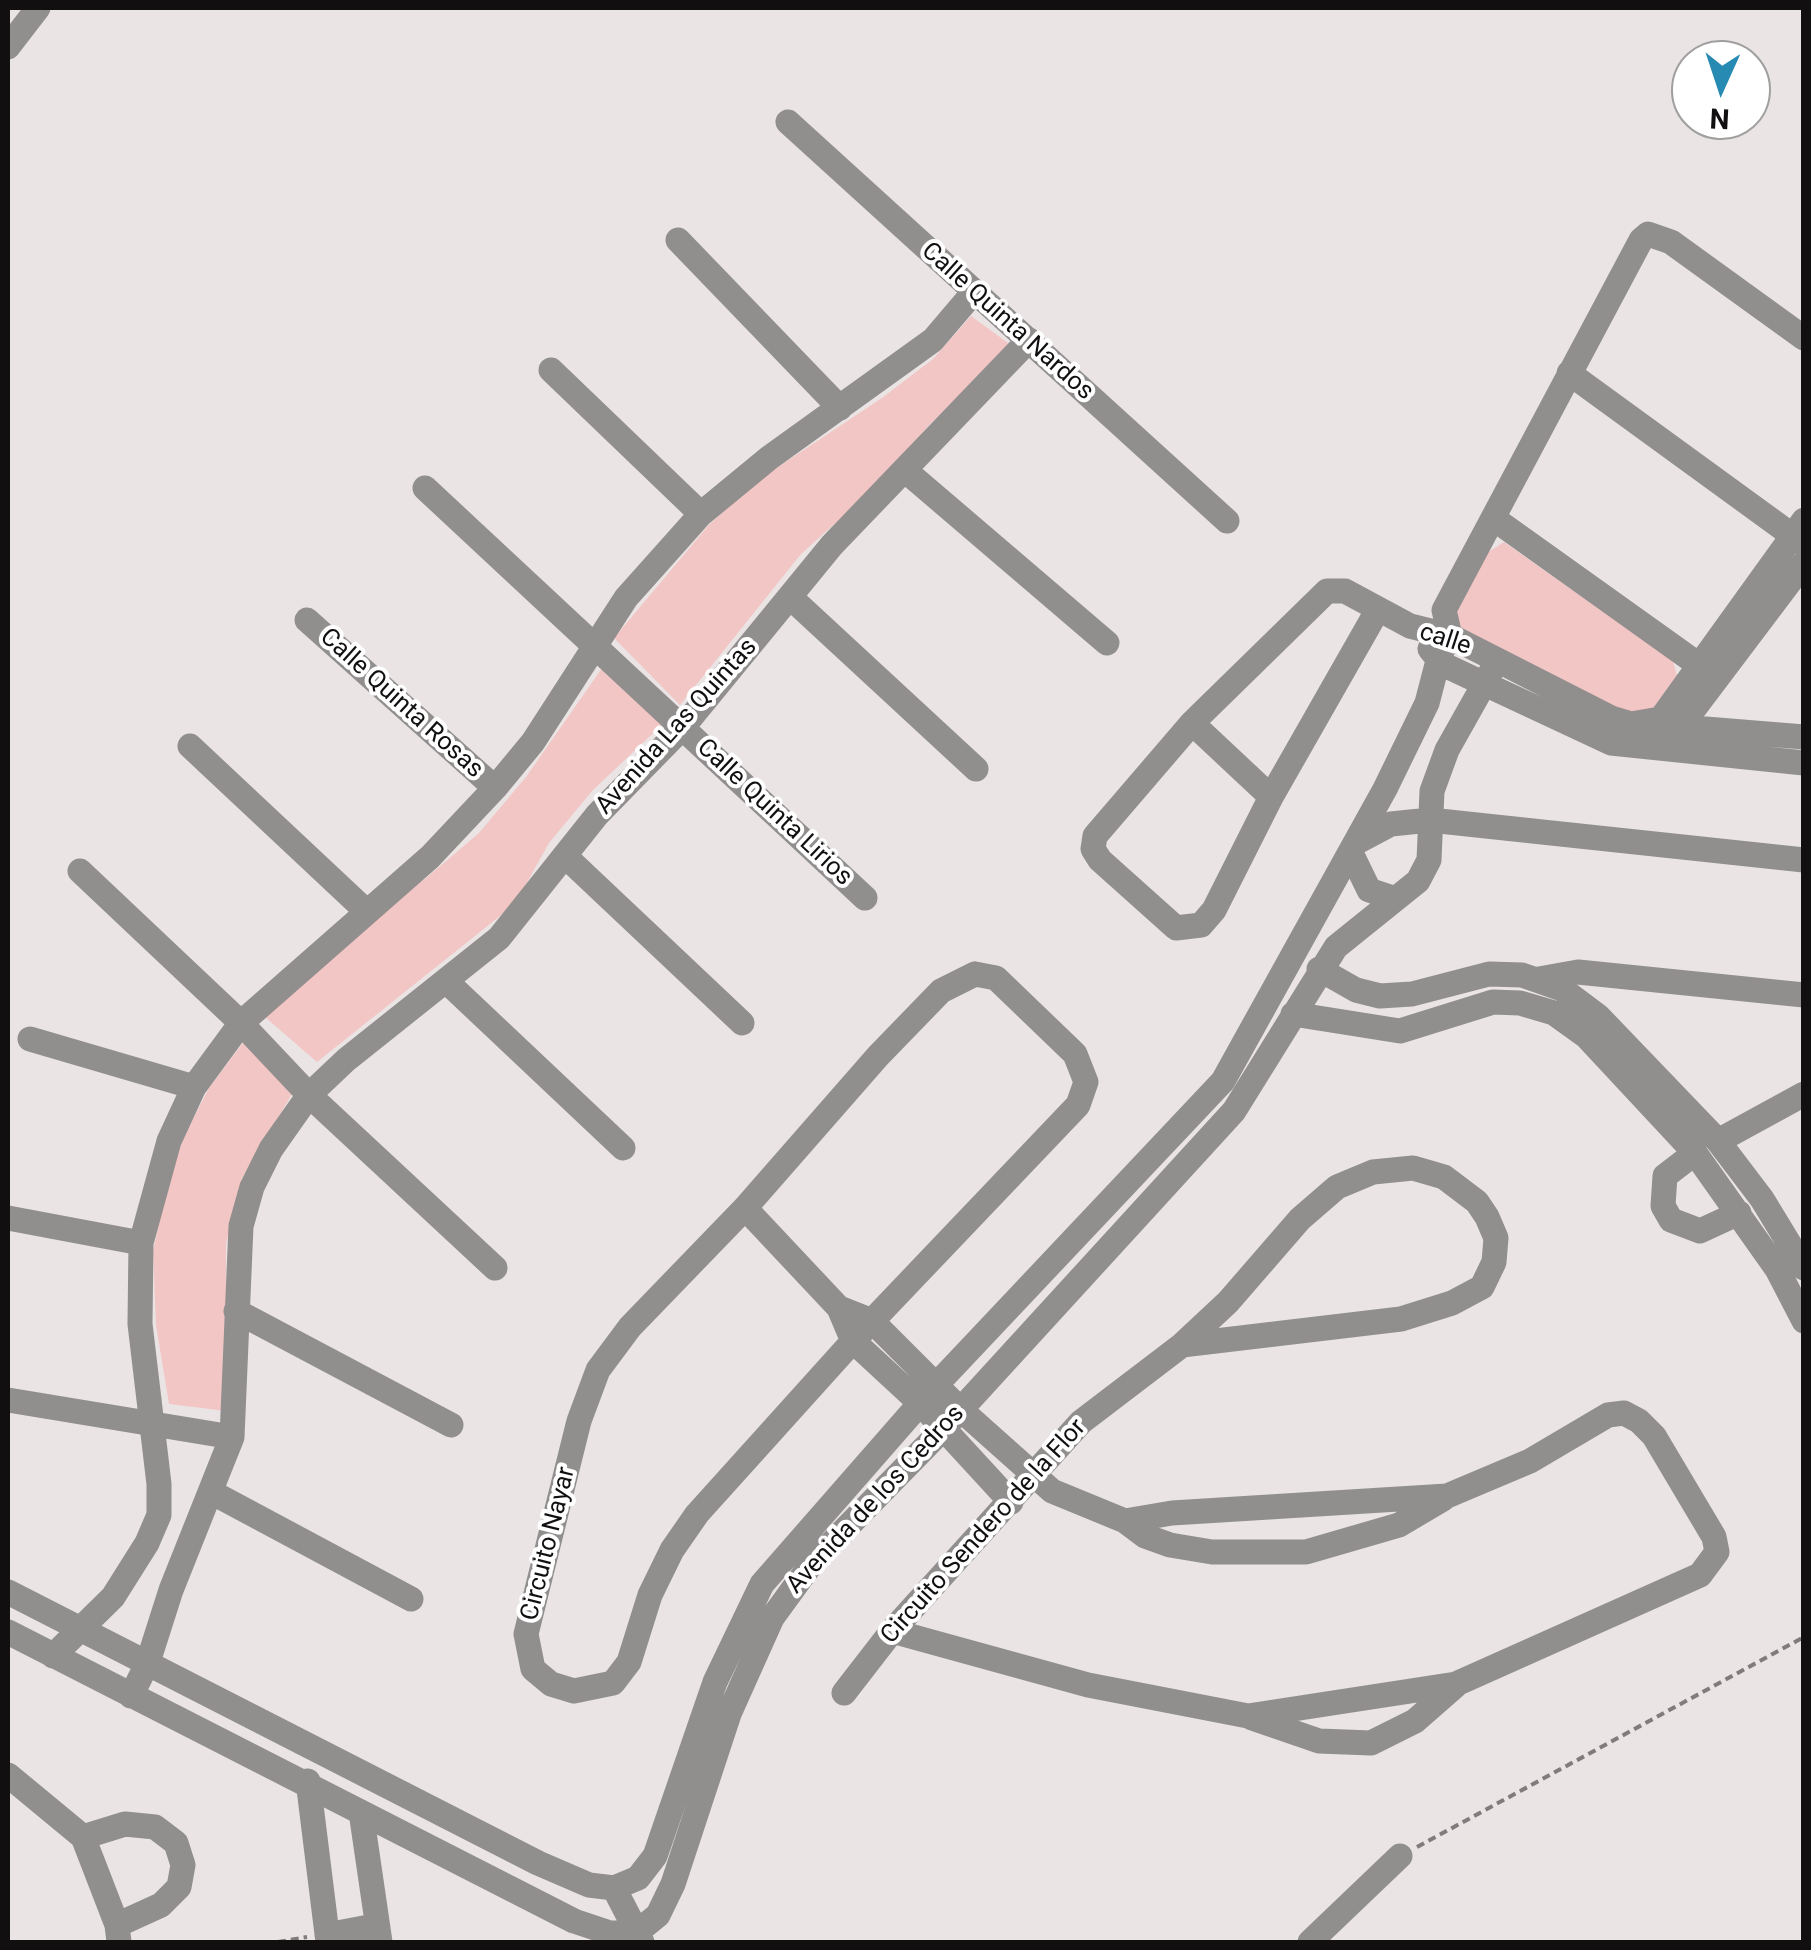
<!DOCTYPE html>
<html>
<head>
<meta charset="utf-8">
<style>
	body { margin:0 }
	#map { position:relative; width:1811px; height:1950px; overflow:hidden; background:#eae4e4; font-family:Roboto,sans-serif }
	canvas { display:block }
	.frame { position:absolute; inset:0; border:10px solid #110f0f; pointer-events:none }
	.north { position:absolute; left:1671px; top:40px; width:100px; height:100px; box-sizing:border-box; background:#fff; border:2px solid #a09f9f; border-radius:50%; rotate:183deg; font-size:28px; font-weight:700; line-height:40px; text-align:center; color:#110f0f }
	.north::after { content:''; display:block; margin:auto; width:35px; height:45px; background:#268ab3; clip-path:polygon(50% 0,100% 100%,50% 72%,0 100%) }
</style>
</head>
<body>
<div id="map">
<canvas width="1811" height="1950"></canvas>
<div class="frame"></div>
<div class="north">N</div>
</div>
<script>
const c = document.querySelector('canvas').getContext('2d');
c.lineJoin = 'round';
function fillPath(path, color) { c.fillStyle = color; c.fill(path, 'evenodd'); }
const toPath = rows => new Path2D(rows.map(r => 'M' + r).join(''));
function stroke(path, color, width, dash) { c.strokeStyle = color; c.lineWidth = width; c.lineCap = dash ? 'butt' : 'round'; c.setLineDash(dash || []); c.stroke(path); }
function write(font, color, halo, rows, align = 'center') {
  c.font = font + ' Roboto,sans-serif'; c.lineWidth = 8; c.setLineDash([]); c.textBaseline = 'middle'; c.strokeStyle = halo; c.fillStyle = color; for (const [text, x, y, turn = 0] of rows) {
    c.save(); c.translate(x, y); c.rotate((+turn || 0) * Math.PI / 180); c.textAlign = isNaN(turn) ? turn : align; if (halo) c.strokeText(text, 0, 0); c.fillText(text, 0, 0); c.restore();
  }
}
fillPath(toPath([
	[971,316,1008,343,989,374,932,422,862,499,801,554,680,705,614,638,708,526,751,485,882,398,933,359],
	[1504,542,1673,661,1677,676,1648,715,1633,719,1462,634,1455,613,1487,553],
	[607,661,665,722,592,791,549,843,515,904,317,1062,265,1017,371,916,425,879,479,833,526,777],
	[245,1040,292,1094,242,1178,226,1244,226,1411,169,1404,156,1325,153,1251,174,1156,209,1088]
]), '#f2c6c4');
stroke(toPath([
	[1417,1847,1804,1637],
	[278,1942,307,1937]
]), '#807c7c', 4, [8, 5]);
stroke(toPath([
	[8,47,38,8],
	[788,122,1227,521],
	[678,240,840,408],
	[551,370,701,514],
	[1569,373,1804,544],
	[907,472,1107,643],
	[425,488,865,898],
	[1493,518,1717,678],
	[790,597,976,769],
	[1377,611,1271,797,1214,910,1201,925,1176,928,1100,860,1093,849,1095,836,1192,723,1327,591,1345,591,1410,626,1450,636,1611,718,1631,724,1660,719,1681,727,1804,737],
	[307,620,495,788],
	[1430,649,1442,664,1611,743,1804,763],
	[1192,723,1271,797],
	[1652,731,1804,520],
	[1675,734,1804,563],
	[190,746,366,911],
	[1357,842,1391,824,1430,820,1804,860],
	[1351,853,1369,890,1393,898],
	[565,856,742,1023],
	[80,871,241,1023,309,1095,495,1268],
	[1319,969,1356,990,1380,996,1412,994,1489,974,1522,975,1562,989,1598,1016,1718,1141,1762,1199,1804,1268],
	[975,974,996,978,1075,1054,1086,1082,1078,1105,853,1341,697,1514,672,1550,650,1595,629,1662,613,1683,574,1691,551,1684,533,1669,526,1634,579,1421,598,1370,630,1327,745,1208,878,1056,941,991,975,974],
	[1539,979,1578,972,1804,995],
	[446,981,623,1148],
	[1293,1014,1400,1031,1493,1002,1520,1003,1554,1013,1586,1036,1695,1153,1777,1269,1804,1321],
	[30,1039,194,1087],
	[1718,1141,1804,1094],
	[1695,1153,1665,1176,1663,1206,1671,1220,1700,1231,1739,1213],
	[745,1208,839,1308,853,1341,920,1403,1011,1502],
	[8,1218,141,1243],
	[839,1308,872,1321,960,1409,1052,1491,1125,1521,1172,1513,1447,1496,1530,1461,1608,1415,1624,1413,1639,1421,1654,1436,1714,1537,1717,1552,1700,1575,1456,1684,1248,1716,1088,1685,892,1631],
	[236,1311,451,1425],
	[8,1400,232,1437],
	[213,1493,411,1599],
	[1125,1521,1145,1536,1170,1545,1212,1552,1306,1552,1399,1525,1443,1499],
	[8,1592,538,1863,589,1885,614,1888,638,1878,655,1856,715,1682,762,1584,937,1384,1223,1081,1385,789,1427,703,1439,657,1450,636,1444,610,1641,240,1648,234,1671,242,1804,338],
	[8,1632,574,1921,610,1933,636,1933,658,1915,673,1884,729,1714,772,1618,812,1563,943,1429,1234,1111,1336,947,1418,881,1429,860,1432,791,1447,750,1497,661],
	[53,1656,113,1597,147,1543,159,1515,159,1484,140,1324,141,1243,169,1141,194,1087,241,1023,430,857,495,788,533,742,626,598,701,514,769,458,933,340,973,293],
	[844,1693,892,1631,1081,1422,1182,1345,1228,1302,1300,1219,1337,1187,1373,1172,1413,1168,1444,1177,1477,1202,1487,1217,1496,1238,1494,1262,1482,1287,1452,1303,1401,1319,1182,1345],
	[131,1696,148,1662,171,1590,232,1437,241,1226,252,1187,271,1149,309,1095,346,1060,499,938,597,815,683,727,832,545,1029,340],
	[1252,1718,1319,1741,1371,1743,1415,1721,1455,1686],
	[8,1775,83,1837,117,1925,119,1942],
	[308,1781,328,1942],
	[361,1812,380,1942],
	[83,1837,125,1824,155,1827,176,1843,183,1865,179,1887,161,1905,117,1925],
	[614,1888,642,1942],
	[327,1935,374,1926],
	[1310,1942,1400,1856]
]), '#918e8e', 25);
write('25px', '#110f0f', '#fff', [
	["Calle Quinta Nardos",1007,322,42],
	["calle",1445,640,18],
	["Calle Quinta Rosas",401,704,42],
	["Avenida Las Quintas",677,727,-48],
	["Calle Quinta Lirios",774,813,43],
	["Avenida de los Cedros",876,1500,-47],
	["Circuito Sendero de la Flor",984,1532,-48],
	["Circuito Nayar",549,1544,-76]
]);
</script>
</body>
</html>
